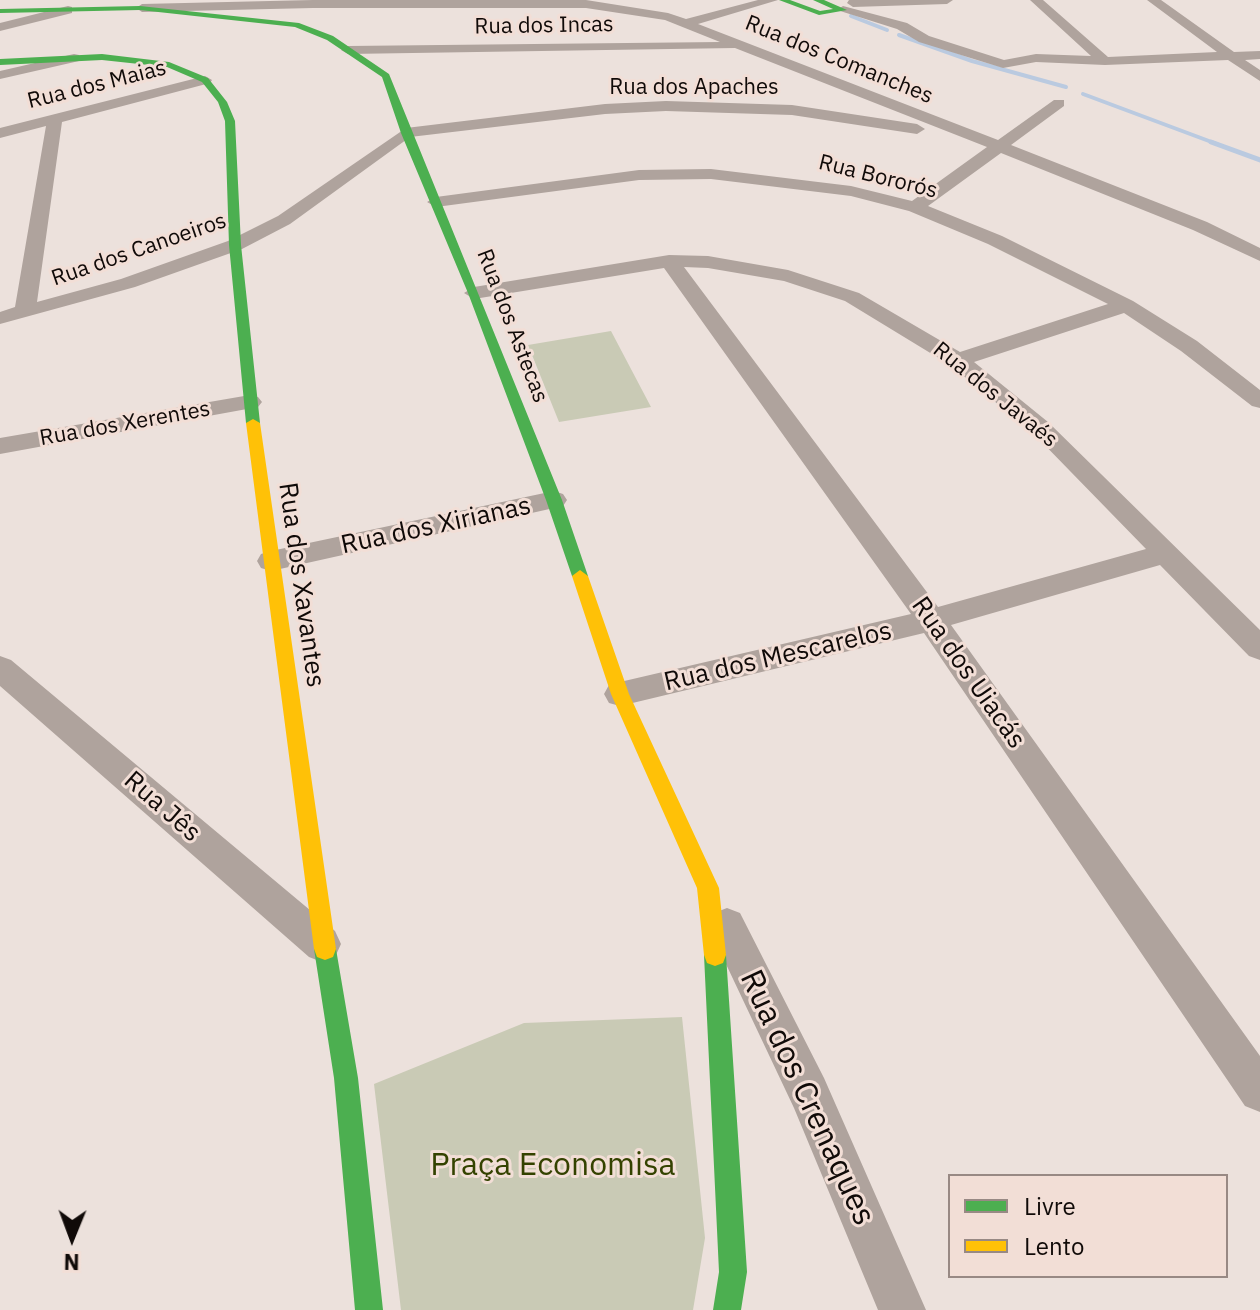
<!DOCTYPE html>
<html>
<head>
<meta charset="utf-8">
<style>
	body { margin:0 }
	#map { position:relative; width:1260px; height:1310px; overflow:hidden; background:#ece1dc; font-family:"IBM Plex Sans",sans-serif }
	canvas { display:block }
	.legend { position:absolute; left:948px; top:1174px; width:280px; height:104px; box-sizing:border-box; background:#f2ded6; border:2px solid #988984; margin:0; padding:10px 14px; list-style:none; font-size:24px; color:#100a08 }
	.legend li { display:flex; align-items:center; gap:16px; height:40px }
	.legend b { width:40px; border:2px solid #988984 }
	.north { position:absolute; left:32px; top:1198px; width:80px; height:80px; -webkit-text-stroke:6px #f2ded6; paint-order:stroke; rotate:181deg; font-size:22px; font-weight:700; line-height:32px; text-align:center; color:#100a08 }
	.north::after { content:''; display:block; margin:auto; width:28px; height:36px; background:#100a08; clip-path:polygon(50% 0,100% 100%,50% 72%,0 100%) }
</style>
</head>
<body>
<div id="map">
<canvas width="1260" height="1310"></canvas>
<ul class="legend">
<li><b style="height:10px;background:#4caf50"></b>Livre</li>
<li><b style="height:10px;background:#ffc107"></b>Lento</li>
</ul>
<div class="north">N</div>
</div>
<script>
const c = document.querySelector('canvas').getContext('2d');
c.lineJoin = 'round';
function fillPath(path, color) { c.fillStyle = color; c.fill(path, 'evenodd'); }
const toPath = rows => new Path2D(rows.map(r => 'M' + r).join(''));
function stroke(path, color, width, dash) { c.strokeStyle = color; c.lineWidth = width; c.lineCap = dash ? 'butt' : 'round'; c.setLineDash(dash || []); c.stroke(path); }
function write(font, color, halo, rows, align = 'center') {
  c.font = font + ' "IBM Plex Sans",sans-serif'; c.lineWidth = 6; c.setLineDash([]); c.textBaseline = 'middle'; c.strokeStyle = halo; c.fillStyle = color; for (const [text, x, y, turn = 0] of rows) {
    c.save(); c.translate(x, y); c.rotate((+turn || 0) * Math.PI / 180); c.textAlign = isNaN(turn) ? turn : align; if (halo) c.strokeText(text, 0, 0); c.fillText(text, 0, 0); c.restore();
  }
}
fillPath(toPath([
	[611,331,651,407,559,422,528,345],
	[682,1017,705,1238,693,1310,401,1310,374,1084,524,1023]
]), '#c9cab5');
stroke(toPath([
	[851,16,887,30],
	[899,35,972,61,1066,87],
	[1083,94,1217,144]
]), '#bacae0', 4);
stroke(toPath([
	[1211,142,1260,160]
]), '#bacae0', 5);
fillPath(toPath([
	[313,0,586,0,668,13,686,19,758,0,778,0,698,24,998,140,1054,100,1064,100,1064,106,1011,145,1207,222,1260,248,1260,261,1193,230,1001,153,928,206,1002,236,1133,301,1197,341,1260,390,1260,408,1252,406,1181,351,1124,313,974,362,1048,422,1260,630,1260,660,1249,656,1160,565,951,625,1260,1056,1260,1112,1245,1106,924,633,620,706,609,703,604,694,609,685,620,682,911,614,664,268,474,299,464,293,474,287,669,255,708,256,788,270,859,293,960,352,1108,304,988,244,909,211,851,196,711,179,639,180,436,207,427,202,436,197,639,170,711,169,851,186,912,201,987,147,735,48,348,54,341,50,348,46,720,42,665,20,586,8,313,8,142,12,136,8,142,4,313,0],
	[684,267,708,268,784,281,845,301,950,365,1032,432,1146,549,938,607,684,267],
	[849,0,953,0,947,4,853,7,847,3,849,0],
	[1030,0,1043,0,1108,57,1217,52,1147,0,1161,0,1234,52,1260,51,1260,59,1245,60,1260,70,1260,81,1228,60,1105,65,1036,62,1003,68,919,42,897,29,837,10,843,6,907,23,929,36,1004,60,1036,54,1091,56,1030,0],
	[68,6,72,7,72,13,0,31,0,23,68,6],
	[74,54,79,55,79,61,0,79,0,71,74,54],
	[205,76,212,80,210,83,62,122,37,302,121,279,228,241,278,216,406,128,605,104,666,101,792,105,917,124,925,129,917,134,792,115,666,111,605,114,410,137,290,224,242,249,135,287,0,324,0,312,15,307,46,126,0,138,0,128,205,76],
	[250,395,258,397,262,402,258,407,0,454,0,438,250,395],
	[554,491,563,494,567,500,563,506,271,571,261,568,257,561,261,554,271,551,554,491],
	[0,656,11,660,335,931,341,944,335,957,322,962,309,957,0,686,0,656],
	[727,908,740,913,824,1078,926,1310,878,1310,794,1108,708,926,714,913,727,908]
]), '#afa39d');
fillPath(toPath([
	[779,0,790,0,820,11,833,9,813,0,824,0,847,10,819,15,779,0],
	[140,6,299,23,333,36,389,74,562,500,588,576,586,580,580,582,572,576,546,500,468,293,401,133,382,77,327,40,295,27,140,10,0,13,0,9,140,6],
	[102,54,169,62,208,78,227,102,235,121,241,245,260,423,258,426,253,427,246,423,229,245,225,121,218,102,202,82,167,67,102,60,0,65,0,59,102,54],
	[325,938,333,941,336,949,358,1078,383,1310,355,1310,334,1078,314,949,317,941,325,938],
	[715,944,723,947,726,955,747,1272,741,1310,713,1310,719,1272,704,955,707,947,715,944]
]), '#4caf50');
fillPath(toPath([
	[253,419,260,423,336,949,333,957,325,960,317,957,314,949,246,423,253,419],
	[580,570,588,576,629,694,719,888,726,955,723,963,715,966,707,963,704,955,697,888,611,694,572,576,580,570]
]), '#ffc107');
write('22px', '#100a08', '#f2ded6', [
	["Rua dos Incas",544,26,-1],
	["Rua dos Comanches",839,60,22],
	["Rua dos Maias",97,85,-14],
	["Rua dos Apaches",694,88],
	["Rua Bororós",878,177,14],
	["Rua dos Canoeiros",139,250,-19],
	["Rua dos Astecas",512,326,69],
	["Rua dos Javaés",995,395,39],
	["Rua dos Xerentes",125,424,-10]
]);
write('26px', '#100a08', '#f2ded6', [
	["Rua dos Xirianas",436,526,-12],
	["Rua dos Xavantes",301,585,82],
	["Rua dos Mescarelos",778,657,-13],
	["Rua dos Uiacás",968,673,55],
	["Rua Jês",162,807,41]
]);
write('32px', '#100a08', '#f2ded6', [
	["Rua dos Crenaques",807,1098,65]
]);
write('32px', '#344200', '#f2ded6', [
	["Praça Economisa",553,1166]
]);
</script>
</body>
</html>
